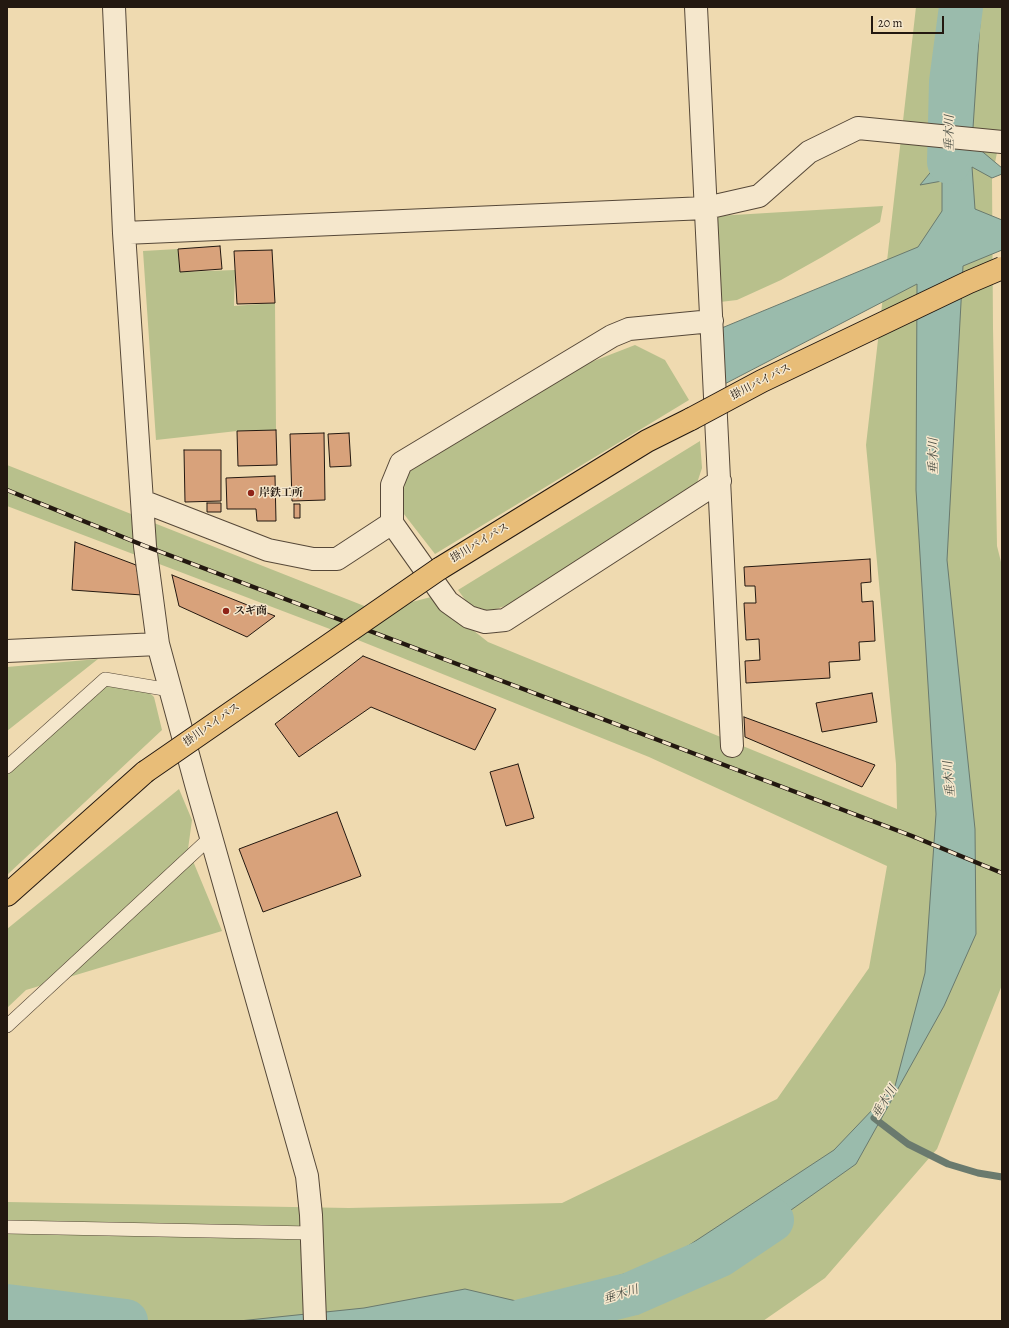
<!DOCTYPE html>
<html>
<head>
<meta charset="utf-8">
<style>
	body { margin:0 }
	#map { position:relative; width:1009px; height:1328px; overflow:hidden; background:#efdab0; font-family:Alegreya,serif }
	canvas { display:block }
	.frame { position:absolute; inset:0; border:8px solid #231810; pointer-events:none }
	.scale { position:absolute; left:871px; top:16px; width:73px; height:18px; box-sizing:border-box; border:2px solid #231810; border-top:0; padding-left:5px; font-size:12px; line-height:14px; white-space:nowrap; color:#231810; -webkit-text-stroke:3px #f5e7cc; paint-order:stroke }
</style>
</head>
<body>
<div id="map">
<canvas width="1009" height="1328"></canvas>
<div class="frame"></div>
<div class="scale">20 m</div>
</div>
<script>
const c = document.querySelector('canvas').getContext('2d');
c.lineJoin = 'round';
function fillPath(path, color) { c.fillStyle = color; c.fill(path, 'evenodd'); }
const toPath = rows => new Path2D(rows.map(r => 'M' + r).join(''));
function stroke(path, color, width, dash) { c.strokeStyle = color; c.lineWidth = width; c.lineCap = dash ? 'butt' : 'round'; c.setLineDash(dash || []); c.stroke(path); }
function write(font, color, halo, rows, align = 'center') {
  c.font = font + ' Alegreya,"Noto Serif JP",serif'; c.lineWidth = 3; c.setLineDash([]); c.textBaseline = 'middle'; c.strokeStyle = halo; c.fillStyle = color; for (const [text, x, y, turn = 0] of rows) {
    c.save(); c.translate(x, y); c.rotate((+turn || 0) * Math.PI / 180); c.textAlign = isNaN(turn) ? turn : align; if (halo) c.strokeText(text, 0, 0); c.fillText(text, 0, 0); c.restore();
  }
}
fillPath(toPath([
	[916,7,1002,7,1002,127,992,178,993,328,997,546,1002,566,1002,985,937,1149,825,1278,763,1321,7,1321,7,1202,349,1208,562,1203,777,1099,869,968,887,866,649,757,343,634,7,506,7,465,377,611,431,597,488,642,897,809,896,764,866,445],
	[883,206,880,222,822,257,781,280,737,300,720,302,717,216],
	[178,249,180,272,235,270,234,306,275,303,276,430,237,431,156,440,143,251],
	[635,345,665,360,689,400,435,554,400,509,407,473,586,364],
	[700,441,702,468,697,483,684,497,508,605,490,611,469,605,458,590],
	[98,659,7,731,7,667],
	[105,679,139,682,154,697,162,730,7,875,7,767],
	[179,789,192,820,188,849,222,931,26,990,7,1008,7,929]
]), '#b8c08c');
const water = toPath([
	[962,7,981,7,972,143,1002,168,1002,174,992,178,972,167,975,209,1002,220,1002,250,963,266,947,560,975,829,976,934,944,1006,856,1164,743,1244,622,1296,547,1321,239,1321,364,1308,465,1289,529,1304,665,1261,834,1150,895,1086,925,973,936,814,916,490,917,284,715,389,712,332,918,247,942,211,942,181,920,185,944,156,962,7]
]);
fillPath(water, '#9abbac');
stroke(water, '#6a7a6e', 1);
stroke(toPath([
	[874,1118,908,1144,948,1164,978,1173,1002,1177]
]), '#6a7a6e', 7);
stroke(toPath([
	[949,162,951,82,961,7],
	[7,1306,126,1321],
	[521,1321,631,1294,720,1255,772,1220]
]), '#9abbac', 44);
const building = toPath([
	[220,246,222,269,180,272,178,249,220,246],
	[272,250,275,303,237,304,234,251,272,250],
	[276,430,277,465,238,466,237,431,276,430],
	[324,433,325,500,292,501,290,434,324,433],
	[349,433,351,466,330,467,328,434,349,433],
	[184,450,221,450,221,501,185,502,184,450],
	[275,476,276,521,257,521,256,509,227,509,226,478,275,476],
	[207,503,221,503,221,512,207,512,207,503],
	[294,504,300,504,300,518,294,518,294,504],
	[75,542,136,565,142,595,72,590,75,542],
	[870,559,871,582,861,583,862,602,873,601,875,641,859,642,860,660,829,662,830,678,746,683,745,661,760,660,759,639,746,640,744,603,756,603,755,586,745,586,744,567,870,559],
	[172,575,275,616,247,637,179,606,172,575],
	[363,656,496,709,475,750,371,707,299,757,275,724,363,656],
	[872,693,877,722,822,732,816,703,872,693],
	[744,717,875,765,862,787,745,737,744,717],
	[518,764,534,818,506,826,490,772,518,764],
	[337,812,361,876,263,912,239,849,337,812]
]);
fillPath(building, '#d8a27b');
stroke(building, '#231810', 1);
const service = toPath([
	[7,767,105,679,170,690],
	[7,1026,211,837],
	[7,1227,312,1233]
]);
const minor = toPath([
	[114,7,124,233,145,546,158,644,196,784,307,1176,311,1215,315,1321],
	[696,7,732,746],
	[124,233,706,208,759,196,809,152,858,128,1002,142],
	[712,321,629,329,612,336,401,463,392,485,392,523,448,602,469,617,485,622,505,620,720,481],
	[142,501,268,550,313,559,337,559,392,523],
	[7,651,158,644]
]);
const trunk = toPath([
	[439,569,647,441,691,419],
	[7,895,145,772]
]);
stroke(service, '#564838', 14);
stroke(minor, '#564838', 24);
stroke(trunk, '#231810', 24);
stroke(service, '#f5e7cc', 13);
stroke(minor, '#f5e7cc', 22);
stroke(trunk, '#e8bd78', 22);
const rail = toPath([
	[7,490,145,546,912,836,1002,873]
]);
stroke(rail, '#231810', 4.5);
stroke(rail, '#f5e7cc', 3, [9]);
const trunkBridge = toPath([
	[691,419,762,381,969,282,1002,268],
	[145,772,439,569]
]);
stroke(trunkBridge, '#231810', 24, []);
stroke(trunkBridge, '#e8bd78', 22);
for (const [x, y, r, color] of [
	[251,493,4,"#8f2418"],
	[226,611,4,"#8f2418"]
]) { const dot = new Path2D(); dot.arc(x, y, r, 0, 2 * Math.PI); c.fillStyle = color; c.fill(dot); stroke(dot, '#f5e7cc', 1.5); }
write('11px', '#231810', '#f5e7cc', [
	["掛川バイパス",761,382,-27],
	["掛川バイパス",480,543,-31],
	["掛川バイパス",212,725,-35]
]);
write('bold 11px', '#231810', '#f5e7cc', [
	["岸鉄工所",259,493],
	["スギ商",234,611]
], 'left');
write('italic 12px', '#4d5147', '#f5e7cc', [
	["垂木川",950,133,-89],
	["垂木川",934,456,-90],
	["垂木川",950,779,-95],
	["垂木川",885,1102,-58],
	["垂木川",621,1295,-17]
]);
</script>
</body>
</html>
